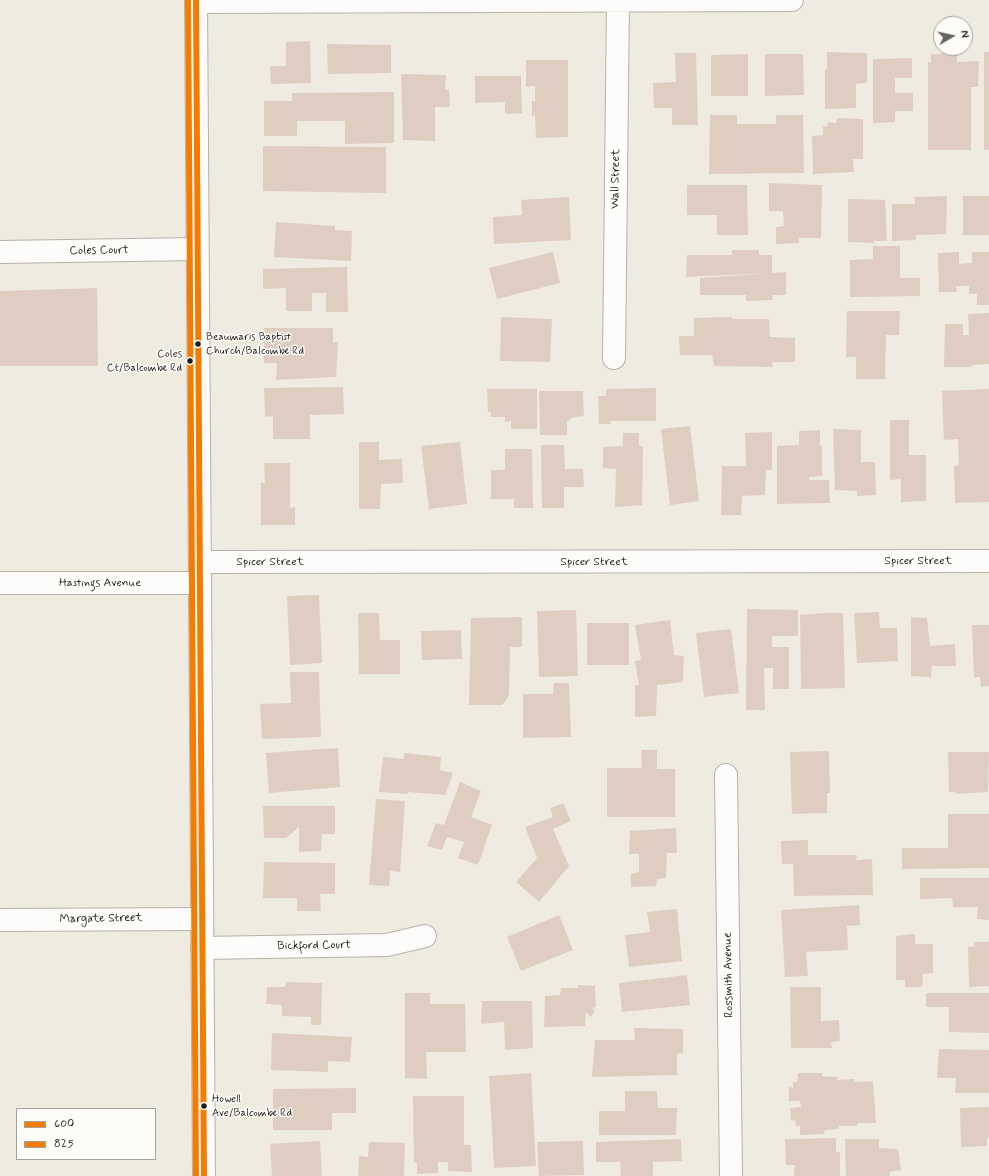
<!DOCTYPE html>
<html>
<head>
<meta charset="utf-8">
<style>
	body { margin:0 }
	#map { position:relative; width:989px; height:1176px; overflow:hidden; background:#f0ebe1; font-family:Mynerve,sans-serif }
	canvas { display:block }
	.legend { position:absolute; left:16px; top:1108px; width:140px; height:52px; box-sizing:border-box; background:#fdfcf7; border:1px solid #a3a29f; margin:0; padding:5px 7px; list-style:none; font-size:12px; color:#1c1c1c }
	.legend li { display:flex; align-items:center; gap:8px; height:20px }
	.legend b { width:20px; border:1px solid #a3a29f }
	.north { position:absolute; left:933px; top:16px; width:40px; height:40px; box-sizing:border-box; background:#fdfcf7; border:1px solid #a3a29f; border-radius:50%; rotate:81deg; font-size:11px; font-weight:700; line-height:16px; text-align:center; color:#1c1c1c }
	.north::after { content:''; display:block; margin:auto; width:14px; height:18px; background:#666461; clip-path:polygon(50% 0,100% 100%,50% 72%,0 100%) }
</style>
</head>
<body>
<div id="map">
<canvas width="989" height="1176"></canvas>
<ul class="legend">
<li><b style="height:5px;background:#f47d01"></b>600</li>
<li><b style="height:5px;background:#f47d01"></b>825</li>
</ul>
<div class="north">N</div>
</div>
<script>
const c = document.querySelector('canvas').getContext('2d');
c.lineJoin = 'round';
function fillPath(path, color) { c.fillStyle = color; c.fill(path, 'evenodd'); }
const toPath = rows => new Path2D(rows.map(r => 'M' + r).join(''));
function stroke(path, color, width, dash) { c.strokeStyle = color; c.lineWidth = width; c.lineCap = dash ? 'butt' : 'round'; c.setLineDash(dash || []); c.stroke(path); }
function write(font, color, halo, rows, align = 'center') {
  c.font = font + ' Mynerve,sans-serif'; c.lineWidth = 3; c.setLineDash([]); c.textBaseline = 'middle'; c.strokeStyle = halo; c.fillStyle = color; for (const [text, x, y, turn = 0] of rows) {
    c.save(); c.translate(x, y); c.rotate((+turn || 0) * Math.PI / 180); c.textAlign = isNaN(turn) ? turn : align; if (halo) c.strokeText(text, 0, 0); c.fillText(text, 0, 0); c.restore();
  }
}
fillPath(toPath([
	[310,41,311,83,271,84,270,66,286,66,286,42],
	[327,44,391,45,391,73,328,74],
	[942,51,957,51,957,62,979,61,978,87,971,87,971,150,928,150,928,62,931,62,931,54,941,54],
	[827,52,867,53,867,83,856,84,856,108,825,109,825,69,827,69],
	[984,52,989,52,989,150,984,150],
	[675,53,696,53,698,125,672,125,672,108,654,108,653,83,676,82],
	[748,54,748,96,711,96,711,55],
	[765,54,803,54,804,95,765,96],
	[912,58,912,78,895,78,895,93,913,93,913,111,895,111,895,122,873,123,873,59],
	[526,60,568,60,568,137,536,138,535,115,532,116,532,101,535,101,535,86,526,87],
	[401,74,446,75,445,90,449,89,450,107,435,107,435,141,403,140],
	[475,76,521,76,522,113,505,114,505,102,475,103],
	[394,92,394,143,345,144,345,121,297,121,297,136,264,136,264,101,292,101,292,93],
	[710,115,737,115,737,124,776,124,776,115,803,115,804,173,709,174],
	[837,118,863,119,863,159,853,159,854,172,813,174,812,136,823,135,823,126,827,127,828,122,836,123],
	[263,146,386,147,386,193,263,191],
	[769,183,822,185,821,238,799,238,799,243,776,244,776,227,784,226,783,211,769,211],
	[687,185,747,185,748,235,717,235,717,215,687,215],
	[947,196,946,234,916,235,916,240,892,241,892,204,915,204,915,197],
	[963,196,989,196,989,235,963,235],
	[569,197,571,240,494,244,493,217,522,215,521,200],
	[848,199,885,200,887,241,874,241,874,243,848,242],
	[276,222,335,226,335,230,352,231,351,261,274,257],
	[873,246,900,246,900,278,920,278,920,296,850,297,850,260,873,259],
	[732,250,759,250,759,255,772,255,772,273,686,277,687,255,732,255],
	[553,252,560,283,497,299,489,268],
	[959,252,959,264,972,263,972,252,989,252,989,305,977,305,977,294,969,294,969,286,956,286,957,292,939,292,938,253],
	[347,267,348,312,326,312,326,293,312,293,312,311,286,311,286,288,263,289,263,269],
	[786,272,786,295,772,295,773,300,746,301,746,295,700,295,700,278],
	[97,288,98,366,0,366,0,291],
	[847,311,900,311,899,335,886,335,885,379,856,379,856,357,846,357],
	[989,313,989,364,971,365,972,367,944,367,945,324,963,324,963,335,969,335,968,314],
	[501,317,552,319,550,362,500,361],
	[732,317,732,319,769,319,770,337,795,338,795,362,772,362,773,367,714,366,712,355,680,355,679,336,694,336,694,318],
	[264,328,333,328,333,342,338,342,336,377,276,380,277,363,264,363],
	[343,387,344,414,310,415,310,439,273,439,273,416,265,417,264,388],
	[656,388,656,421,611,421,611,424,599,424,598,396,606,396,606,389],
	[487,389,537,389,537,429,511,429,511,421,505,422,505,417,491,417,491,412,488,412],
	[989,389,989,502,955,503,954,466,959,465,958,439,944,440,942,391],
	[539,391,583,391,584,416,573,417,567,422,567,435,540,435],
	[890,420,909,420,909,455,926,455,926,501,901,502,901,479,890,480],
	[690,426,699,501,670,505,661,429],
	[833,429,861,430,861,462,875,462,876,495,857,496,857,491,835,490],
	[820,430,820,446,822,445,822,476,809,477,809,480,829,480,830,503,777,504,777,446,799,445,799,431],
	[772,432,772,470,766,470,765,495,742,496,741,515,721,515,722,466,746,466,745,433],
	[623,433,639,433,639,446,643,446,642,505,615,507,616,469,603,468,603,447,623,446],
	[359,442,379,442,379,460,402,459,403,483,381,484,380,509,359,509],
	[460,442,467,504,429,509,421,446],
	[541,445,564,445,565,469,583,469,584,487,564,487,564,508,542,508],
	[505,449,532,449,533,508,514,508,514,499,491,499,491,470,505,470],
	[264,463,290,463,290,508,295,507,295,525,261,525,261,483,265,483],
	[319,595,322,663,290,665,287,596],
	[747,609,798,610,798,636,772,636,772,647,789,647,789,689,773,689,773,668,764,668,765,710,746,710],
	[576,610,578,676,539,677,537,611],
	[879,612,880,628,897,628,898,661,857,663,854,613],
	[358,613,379,613,380,640,400,640,400,674,359,674],
	[827,613,843,613,845,688,801,689,800,615],
	[522,617,522,647,510,647,509,696,502,705,469,705,471,618],
	[911,617,927,618,930,646,955,644,956,666,932,666,931,677,911,676],
	[670,620,674,655,684,656,683,682,657,685,656,716,635,717,635,685,639,685,635,661,641,660,635,625],
	[587,623,629,623,629,665,587,665],
	[972,625,989,625,989,686,981,687,980,677,974,677],
	[731,629,739,693,704,697,696,633],
	[461,630,462,659,422,660,421,631],
	[290,672,319,672,321,737,262,739,260,704,291,703],
	[554,683,569,683,571,737,523,738,523,694,553,694],
	[338,748,340,787,269,793,266,753],
	[641,750,657,750,657,769,675,769,675,817,607,817,607,768,642,768],
	[829,751,830,793,827,793,827,813,792,814,790,752],
	[948,752,989,752,988,792,955,794,956,792,949,792],
	[404,753,441,757,440,770,453,773,445,795,408,792,408,794,379,792,383,757,404,759],
	[460,782,481,791,471,817,492,825,478,865,458,858,464,842,447,837,442,850,427,846,436,823,444,825],
	[376,799,405,801,400,872,390,871,389,886,369,885],
	[563,803,571,821,553,829,569,866,539,902,516,882,537,858,525,827,553,817,550,808],
	[263,806,335,806,335,834,322,834,321,851,299,852,299,827,286,838,264,838],
	[948,814,989,814,989,868,902,869,902,848,948,848],
	[676,828,677,853,667,853,666,878,657,879,656,886,631,887,631,874,639,872,639,854,629,854,630,831],
	[808,840,808,855,857,855,856,860,872,859,873,895,794,896,793,864,782,864,781,841],
	[264,862,335,863,335,894,320,894,321,911,297,911,297,898,263,898],
	[920,878,989,878,989,920,977,919,978,907,953,907,952,898,920,899],
	[859,905,860,925,847,926,848,950,806,952,808,976,785,977,781,910],
	[677,909,682,961,629,967,625,935,650,932,647,912],
	[559,915,573,950,521,971,507,937],
	[915,934,915,944,933,944,933,973,923,974,922,987,905,987,905,980,896,980,896,936],
	[975,942,989,942,989,986,969,987,968,947,974,946],
	[687,975,690,1005,622,1012,619,983],
	[287,982,322,983,321,1025,311,1025,311,1017,282,1016,282,1005,266,1004,267,987,285,987],
	[578,985,595,986,596,1007,592,1008,595,1011,591,1017,586,1012,585,1026,544,1027,545,996,560,995,561,988,578,988],
	[790,987,821,987,821,1021,839,1020,840,1041,831,1042,832,1048,791,1048],
	[405,993,430,993,430,1004,465,1004,466,1052,426,1052,427,1079,405,1078],
	[926,993,989,993,989,1033,949,1032,949,1007,926,1007],
	[482,1001,532,1001,533,1048,505,1050,504,1022,481,1024],
	[634,1028,683,1029,683,1053,677,1054,677,1075,592,1077,595,1040,635,1040],
	[272,1033,352,1037,350,1062,328,1061,328,1072,271,1070],
	[939,1049,989,1050,989,1093,955,1093,956,1078,937,1078],
	[531,1073,536,1166,494,1168,489,1076],
	[798,1073,822,1073,822,1076,837,1077,837,1080,854,1079,855,1082,873,1081,876,1123,858,1123,857,1126,839,1126,839,1129,825,1130,824,1134,800,1135,800,1126,796,1126,795,1120,791,1121,790,1108,801,1107,800,1101,789,1101,789,1087,793,1088,793,1082,797,1082],
	[356,1088,356,1113,332,1113,332,1130,273,1130,273,1089],
	[625,1091,657,1091,658,1108,677,1108,676,1135,599,1135,599,1111,625,1111],
	[413,1096,464,1096,464,1145,471,1145,472,1172,448,1171,448,1162,438,1162,438,1173,417,1174,417,1162,414,1163],
	[989,1107,989,1138,987,1138,987,1146,961,1147,960,1108],
	[836,1138,836,1152,840,1152,840,1176,794,1176,795,1165,786,1165,785,1139],
	[681,1139,682,1161,653,1162,653,1176,621,1176,620,1162,596,1162,596,1142],
	[845,1139,879,1139,879,1148,898,1149,901,1170,890,1172,890,1176,846,1176],
	[320,1141,322,1176,272,1176,270,1144],
	[583,1141,584,1175,539,1176,537,1142],
	[369,1142,405,1143,404,1176,358,1176,359,1156,368,1157]
]), '#dfcdc2');
const minor = toPath([
	[196,2,792,0],
	[0,252,197,249],
	[614,358,618,1],
	[200,562,989,561],
	[0,583,200,583],
	[726,775,731,1176],
	[0,920,202,919],
	[202,948,387,945,425,936]
]);
const major = toPath([
	[196,0,204,1176]
]);
stroke(minor, '#b5b2ac', 24);
stroke(major, '#b5b2ac', 24);
stroke(minor, '#fdfcfa', 22);
stroke(major, '#fdfcfa', 22);
stroke(toPath([
	[196,0,204,1176]
]), '#f47d01', 6);
stroke(toPath([
	[188,0,196,1176]
]), '#f47d01', 6);
for (const [x, y, r, color] of [
	[198,344,3.5,"#1c1c1c"],
	[190,361,3.5,"#1c1c1c"],
	[204,1106,3.5,"#1c1c1c"]
]) { const dot = new Path2D(); dot.arc(x, y, r, 0, 2 * Math.PI); c.fillStyle = color; c.fill(dot); stroke(dot, '#fdfcf7', 1.5); }
write('11px', '#1c1c1c', '#fdfcf7', [
	["Beaumaris Baptist",206,338],
	["Church/Balcombe Rd",206,352],
	["Coles",182,355,"right"],
	["Ct/Balcombe Rd",182,369,"right"],
	["Howell",212,1100],
	["Ave/Balcombe Rd",212,1114]
], 'left');
write('12px', '#1c1c1c', '#fdfcf7', [
	["Wall Street",616,179,-89],
	["Coles Court",99,251,-1],
	["Spicer Street",918,561],
	["Spicer Street",270,562],
	["Spicer Street",594,562],
	["Hastings Avenue",100,583],
	["Margate Street",101,919,-1],
	["Bickford Court",314,946,-1],
	["Rossmith Avenue",729,975,-91]
]);
</script>
</body>
</html>
